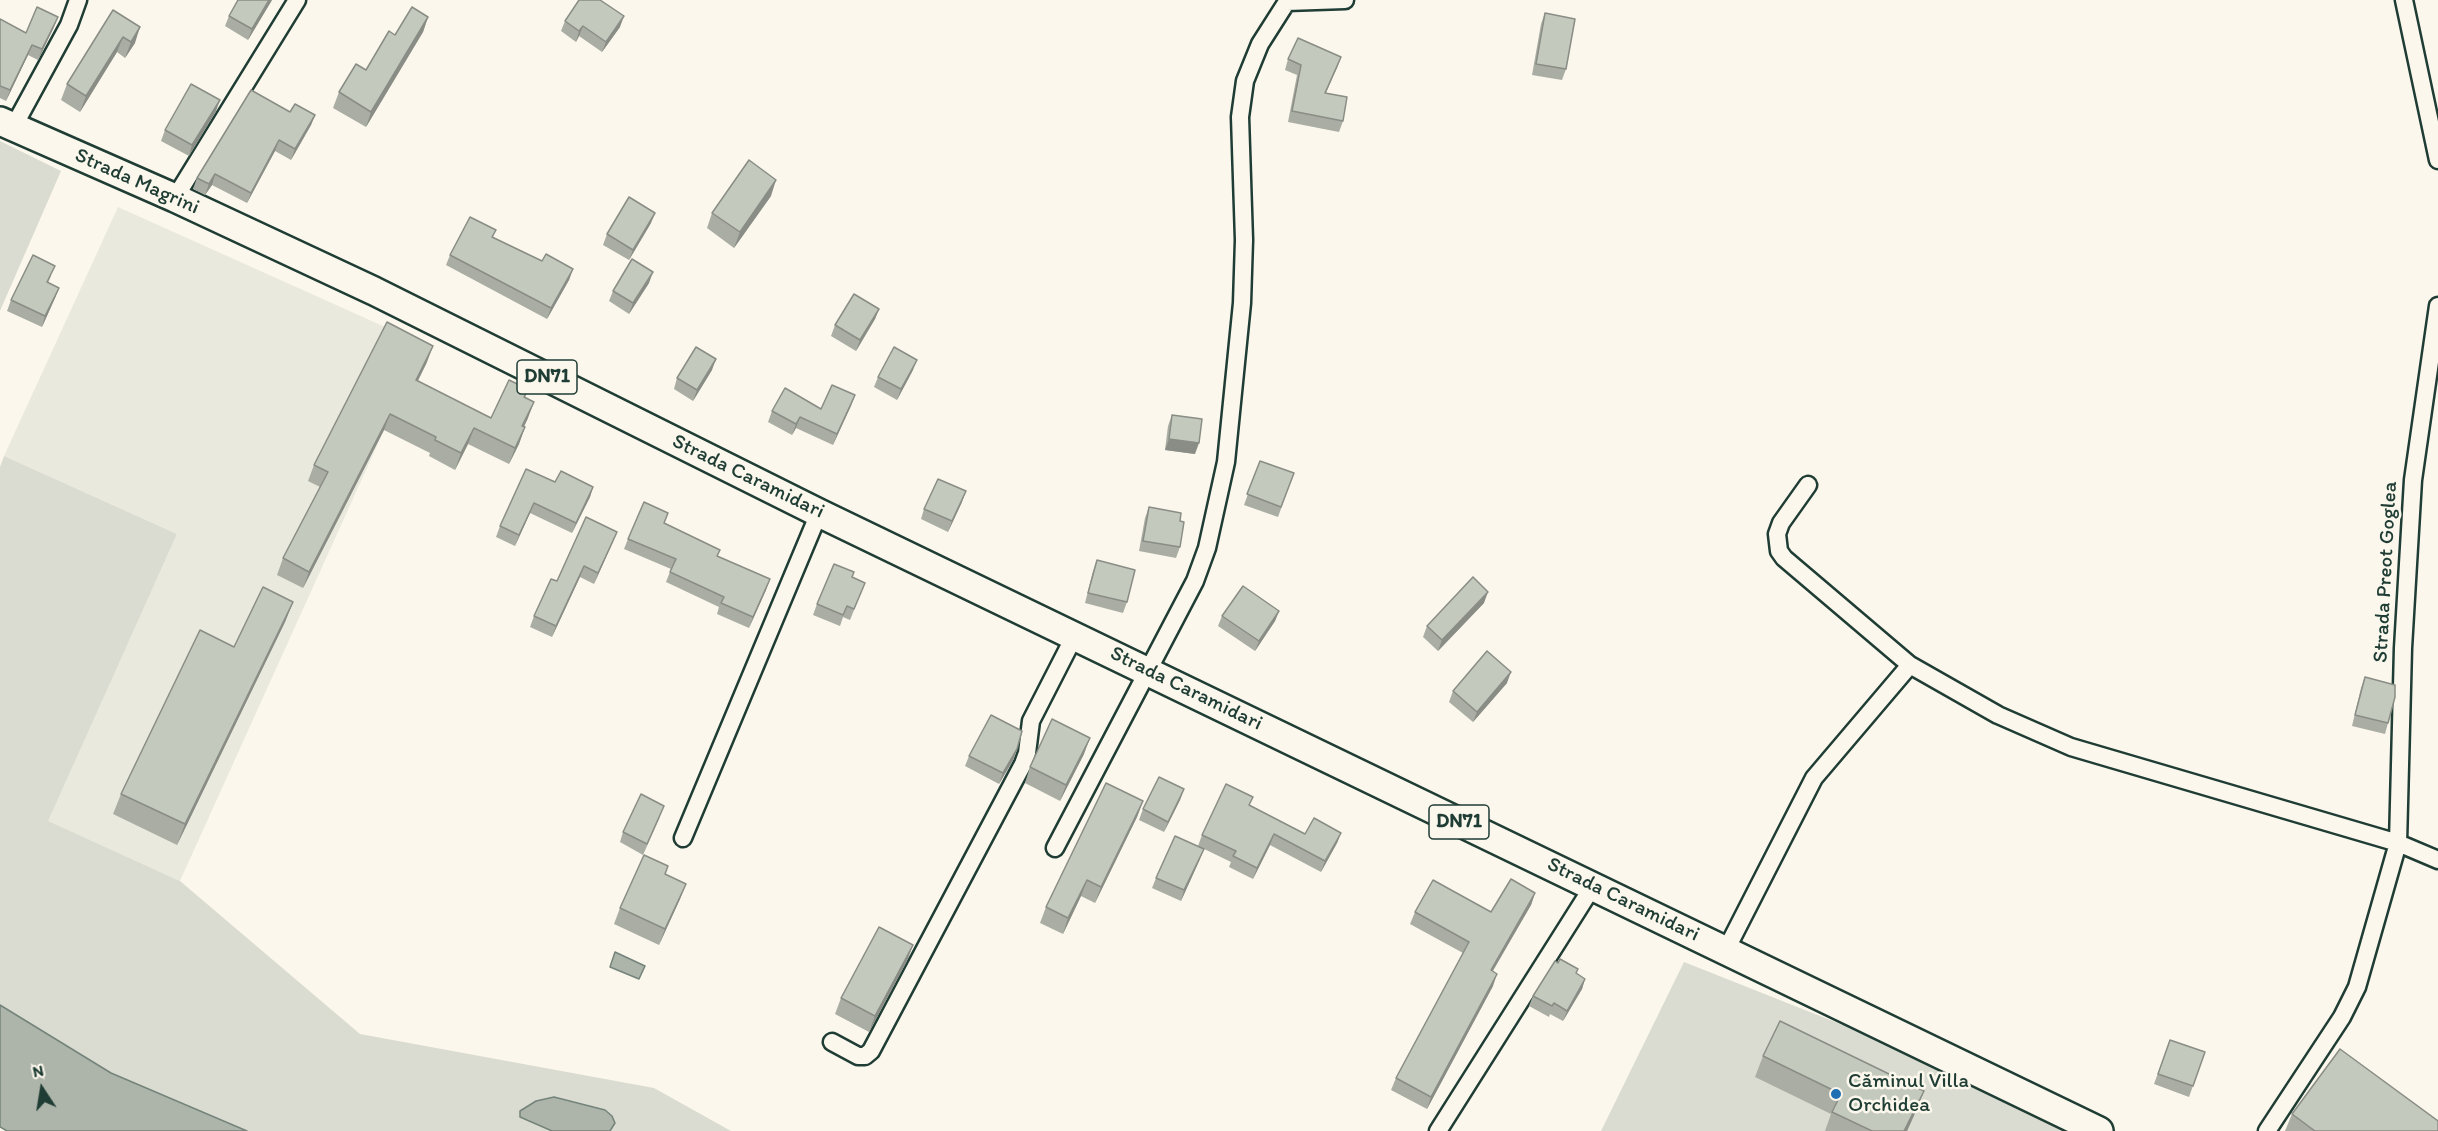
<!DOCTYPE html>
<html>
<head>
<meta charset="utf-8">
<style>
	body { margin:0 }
	#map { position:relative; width:2438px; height:1131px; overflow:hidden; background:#fbf7ec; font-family:Itim,sans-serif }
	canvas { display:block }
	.north { position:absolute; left:12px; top:1059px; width:60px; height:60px; -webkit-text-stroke:4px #fbf7ec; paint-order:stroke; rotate:348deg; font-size:16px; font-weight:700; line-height:24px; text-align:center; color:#1f3d34 }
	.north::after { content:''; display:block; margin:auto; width:21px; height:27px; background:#1f3d34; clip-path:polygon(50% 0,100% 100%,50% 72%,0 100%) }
</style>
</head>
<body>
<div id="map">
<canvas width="2438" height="1131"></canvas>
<div class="north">N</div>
</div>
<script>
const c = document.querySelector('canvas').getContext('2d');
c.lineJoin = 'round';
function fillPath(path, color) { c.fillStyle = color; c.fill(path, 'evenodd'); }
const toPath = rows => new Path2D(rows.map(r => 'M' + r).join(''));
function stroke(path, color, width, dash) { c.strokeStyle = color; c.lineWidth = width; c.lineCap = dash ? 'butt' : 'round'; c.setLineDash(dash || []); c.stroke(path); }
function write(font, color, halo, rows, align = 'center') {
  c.font = font + ' Itim,sans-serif'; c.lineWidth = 5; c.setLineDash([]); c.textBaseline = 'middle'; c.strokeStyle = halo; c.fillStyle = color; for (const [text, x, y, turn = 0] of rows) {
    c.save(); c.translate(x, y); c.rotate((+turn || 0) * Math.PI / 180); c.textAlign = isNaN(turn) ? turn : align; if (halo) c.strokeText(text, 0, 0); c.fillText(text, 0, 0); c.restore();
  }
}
fillPath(toPath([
	[118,207,423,344,180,881,47,821,177,534,4,456]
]), '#eae9de');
fillPath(toPath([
	[0,141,61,171,0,311],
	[4,456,177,534,48,821,180,881,360,1034,654,1088,731,1131,247,1131,111,1073,0,1005,0,467],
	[1684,962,2110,1131,1601,1131]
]), '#dbdcd1');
const water = toPath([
	[615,952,645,966,639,979,610,967,615,952],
	[0,1005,111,1073,247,1131,7,1131,0,1127,0,1005],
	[554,1097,605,1110,612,1116,615,1123,610,1131,552,1131,520,1117,520,1111,536,1101,554,1097]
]);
fillPath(water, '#adb4aa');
stroke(water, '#74847b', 1.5);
const street = toPath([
	[2404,0,2438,160],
	[1287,2,1345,0],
	[14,126,69,25,78,0],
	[175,198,297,0],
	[1808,485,1781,523,1777,534,1779,551,1784,558,1910,665,1998,715,2071,747,2398,843,2438,860],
	[683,838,819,513],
	[1055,848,1195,581,1207,548,1226,462,1242,303,1244,240,1240,117,1245,81,1260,44,1288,0],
	[1726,950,1814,778,1910,665],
	[832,1042,858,1056,865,1056,871,1051,1023,764,1027,753,1031,721,1075,635],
	[1438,1131,1593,886],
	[2267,1131,2342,1017,2357,987,2398,843,2403,648,2413,480,2438,306]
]);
const primary = toPath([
	[0,121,175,198,374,291,819,513,2099,1131]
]);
stroke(street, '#1f3d34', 21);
stroke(primary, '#1f3d34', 32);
stroke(street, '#fbf7ec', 16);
stroke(primary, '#fbf7ec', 27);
fillPath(toPath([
	[272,0,248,40,225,26,229,16],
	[113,10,135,43,125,58,117,52,80,112,61,100,67,84],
	[1545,13,1566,69,1562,80,1532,75,1541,24],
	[428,17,423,32,366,127,333,108,339,92,366,70,395,35],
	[0,19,26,33,54,27,38,60,28,55,6,101,0,98],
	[565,21,620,27,602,52,579,36,576,42,561,31],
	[1341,57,1326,93,1343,121,1339,132,1288,122,1297,75,1285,70,1288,59],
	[216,111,189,156,161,141,165,130],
	[290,112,315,115,311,125,291,160,275,151,247,203,212,185,205,195,193,189,197,178],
	[771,196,734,248,707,228,712,213],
	[651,223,629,260,603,245,607,234],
	[496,230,493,237,542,261,573,269,569,280,547,319,446,265,450,255],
	[51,276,48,283,59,288,55,298,42,327,7,311,11,300],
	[649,283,629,314,609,301,613,291],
	[879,309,875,319,856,351,831,336,835,325],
	[427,362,418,381,491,418,528,389,525,398,528,418,524,427,525,427,519,444,509,464,468,444,455,470,429,456,430,453,384,430,303,588,277,575,283,558,320,487,308,481,314,465],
	[712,370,693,401,674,389,677,378],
	[913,370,897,400,874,387,878,377],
	[855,395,833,445,796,428,792,435,768,422,772,411,821,409],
	[1172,415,1195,454,1165,450,1168,426],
	[1260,461,1294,473,1278,517,1244,505],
	[555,482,593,487,590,497,572,533,530,513,515,546,496,537,500,526],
	[962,502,948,532,921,519,924,509],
	[1149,507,1180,521,1180,547,1176,558,1139,551,1145,518],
	[664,524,718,556,766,590,749,628,717,614,719,607,666,582,671,569,624,549,628,539],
	[617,532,594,584,580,577,552,637,530,627,534,616,557,581],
	[1097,560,1127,602,1123,613,1085,603,1093,571],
	[852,577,861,593,850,620,843,617,840,626,813,615,817,604],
	[293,602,285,622,177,845,113,814,121,794,234,647],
	[1484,603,1438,651,1423,637,1427,626],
	[1279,611,1275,621,1255,651,1218,626,1222,616],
	[2365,677,2388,723,2385,734,2352,726,2361,688],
	[1507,683,1473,722,1449,702,1453,691],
	[1017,749,1013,760,999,784,965,766,969,756],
	[1084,754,1060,801,1025,783,1030,767],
	[1184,789,1180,800,1164,832,1139,820,1143,809],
	[1143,801,1137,817,1095,903,1081,896,1063,934,1040,923,1046,907],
	[1250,806,1305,834,1341,833,1337,843,1321,872,1270,845,1253,879,1229,867,1231,862,1198,846,1202,835],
	[660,817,643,855,620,842,623,832],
	[1200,859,1181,901,1152,888,1156,878],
	[665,874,686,884,680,899,659,945,614,924,620,908],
	[1535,893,1531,905,1493,971,1493,986,1427,1109,1391,1090,1396,1078,1463,953,1410,924,1415,912,1491,912],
	[907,961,869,1032,835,1014,841,998],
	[1577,974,1585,979,1582,989,1563,1021,1550,1014,1549,1017,1529,1006,1533,996],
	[2170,1040,2205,1052,2189,1097,2154,1084],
	[1763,1056,1924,1091,1916,1111,1907,1131,1825,1131,1831,1114,1755,1077],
	[2292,1114,2438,1131,2285,1131]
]), '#a9ada3');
fillPath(toPath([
	[269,0,272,0,248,40,252,29],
	[624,16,620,27,602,52,606,42],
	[58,17,54,27,38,60,42,49],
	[428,17,423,32,366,127,371,112],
	[583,26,579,36,576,42,579,31],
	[140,27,135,43,125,58,131,42],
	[123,37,117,52,80,112,86,96],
	[32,45,28,55,6,101,10,90],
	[1341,57,1337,68,1321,103,1325,93],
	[220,100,216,111,189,156,192,145],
	[315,115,311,125,291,160,295,149],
	[279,140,275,151,247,203,251,193],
	[215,174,212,185,205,195,209,184],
	[776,180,771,196,734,248,740,232],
	[655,213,651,223,629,260,633,250],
	[573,269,569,280,547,319,551,308],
	[653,272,649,283,629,314,633,303],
	[59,288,55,298,42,327,45,316],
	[879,309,875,319,856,351,860,340],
	[433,346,427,362,410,396,416,380],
	[716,359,712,370,693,401,697,390],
	[917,360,913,370,897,400,901,389],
	[855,395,851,406,833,445,837,434],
	[534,402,528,418,516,442,522,426],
	[390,414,384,430,303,588,309,572],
	[800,417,796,428,792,435,796,424],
	[525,427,519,444,509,464,515,448],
	[474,428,468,444,455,470,461,453],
	[1169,439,1199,443,1195,454,1165,450],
	[593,487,590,497,572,533,576,523],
	[966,491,962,502,948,532,952,521],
	[534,503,530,513,515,546,519,535],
	[617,532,613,542,594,584,598,573],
	[584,566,580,577,552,637,556,626],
	[770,579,766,590,749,628,753,617],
	[1488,592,1484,603,1438,651,1442,640],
	[293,602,285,622,177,845,185,824],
	[1279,611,1275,621,1255,651,1259,641],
	[1511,672,1507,683,1473,722,1477,712],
	[1090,738,1084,754,1060,801,1066,785],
	[1017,749,1013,760,999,784,1003,773],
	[1184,789,1180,800,1164,832,1168,822],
	[1143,801,1137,817,1095,903,1101,887],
	[1341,833,1337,843,1321,872,1325,861],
	[1274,834,1270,845,1253,879,1257,868],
	[1204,849,1200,859,1181,901,1184,890],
	[1087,880,1081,896,1063,934,1068,918],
	[686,884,680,899,659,945,665,929],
	[1535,893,1531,905,1486,982,1491,970],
	[913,945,907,961,869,1032,875,1016],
	[1497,974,1493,986,1427,1109,1431,1097],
	[1585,979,1582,989,1563,1021,1567,1011],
	[1924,1091,1916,1111,1907,1131,1904,1131]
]), '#898d85');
const building = toPath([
	[238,0,269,0,252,29,229,16,238,0],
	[579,0,600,0,624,16,606,42,583,26,579,31,565,21,579,0],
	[37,7,58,17,42,49,32,45,10,90,0,86,0,19,26,33,37,7],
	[412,7,428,17,371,112,339,92,356,64,366,70,389,31,395,35,412,7],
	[113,10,140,27,131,42,123,37,86,96,67,84,113,10],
	[1545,13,1575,19,1566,69,1536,64,1545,13],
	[1298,38,1341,57,1325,93,1347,97,1343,121,1292,111,1301,65,1288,59,1298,38],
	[191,84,220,100,192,145,165,130,191,84],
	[251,90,290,112,295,104,315,115,295,149,279,140,251,193,215,174,209,184,197,178,251,90],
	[749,160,776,180,740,232,712,213,749,160],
	[629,197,655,213,633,250,607,234,629,197],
	[470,217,496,230,492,237,542,261,546,254,573,269,551,308,450,255,470,217],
	[33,255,55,266,47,282,59,288,45,316,11,300,33,255],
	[632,259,653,272,633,303,613,291,632,259],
	[854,294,879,309,860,340,835,325,854,294],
	[387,322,433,346,416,380,491,418,509,380,528,389,524,397,534,402,522,426,525,427,515,448,474,428,461,453,435,440,436,437,390,414,309,572,283,558,328,472,314,465,387,322],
	[696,347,716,359,697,390,677,378,696,347],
	[894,347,917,360,901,389,878,377,894,347],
	[832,385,855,395,837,434,800,417,796,424,772,411,785,388,821,409,832,385],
	[1172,415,1202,419,1199,443,1169,439,1172,415],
	[1260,461,1294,473,1281,507,1247,494,1260,461],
	[526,469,555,482,561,471,593,487,576,523,534,503,519,535,500,526,526,469],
	[938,479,966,491,952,521,924,509,938,479],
	[644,502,668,513,664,523,720,550,717,556,770,579,753,617,721,603,724,597,670,572,676,559,628,539,644,502],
	[1149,507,1181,513,1180,521,1184,522,1180,547,1143,541,1149,507],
	[586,517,617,532,598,573,584,566,556,626,534,616,551,579,557,581,586,517],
	[1097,560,1135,570,1127,602,1088,593,1097,560],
	[834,564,854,572,852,577,865,583,854,609,847,606,843,615,817,604,834,564],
	[1473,577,1488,592,1442,640,1427,626,1473,577],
	[1243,586,1279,611,1259,641,1222,616,1243,586],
	[263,587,293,602,185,824,121,794,200,630,234,647,263,587],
	[1487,651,1511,672,1477,712,1453,691,1487,651],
	[2365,677,2395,685,2395,697,2388,723,2355,715,2365,677],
	[991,715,1022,731,1017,749,1003,773,969,756,991,715],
	[1052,719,1090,738,1066,785,1030,767,1052,719],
	[1159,777,1184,789,1168,822,1143,809,1159,777],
	[1106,783,1143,801,1101,887,1087,880,1068,918,1046,907,1106,783],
	[1226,784,1253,797,1249,805,1305,834,1314,818,1341,833,1325,861,1274,834,1257,868,1233,856,1236,851,1202,835,1226,784],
	[641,794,664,806,647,844,623,832,641,794],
	[1175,836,1204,849,1184,890,1156,878,1175,836],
	[644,855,668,866,665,874,686,884,665,929,620,908,644,855],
	[1511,879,1535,893,1491,970,1497,974,1431,1097,1396,1078,1469,942,1415,912,1433,880,1491,912,1511,879],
	[879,927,913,945,875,1016,841,998,879,927],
	[1560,959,1578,969,1576,973,1585,979,1567,1011,1554,1003,1552,1006,1533,996,1555,961,1558,963,1560,959],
	[1780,1021,1924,1091,1904,1131,1872,1131,1832,1112,1841,1094,1763,1056,1780,1021],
	[2170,1040,2205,1052,2193,1086,2158,1074,2170,1040],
	[2340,1049,2438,1121,2438,1131,2315,1131,2292,1114,2340,1049]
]);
fillPath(building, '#c4c9be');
stroke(building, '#898d85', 1.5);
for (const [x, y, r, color] of [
	[1836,1094,6,"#1f6fb2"]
]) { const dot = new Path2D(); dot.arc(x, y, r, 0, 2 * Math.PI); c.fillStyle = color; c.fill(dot); stroke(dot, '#fbf7ec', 2); }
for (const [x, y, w] of [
	[547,377,60],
	[1459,822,60]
]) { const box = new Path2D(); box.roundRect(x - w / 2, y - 17, w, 34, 4.5); c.fillStyle = '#fbf7ec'; c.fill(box); stroke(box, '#1f3d34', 1.5); }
write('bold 20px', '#1f3d34', null, [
	["DN71",547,377],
	["DN71",1459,822]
]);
write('21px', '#1f3d34', '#fbf7ec', [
	["Strada Magrini",137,182,24],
	["Strada Caramidari",748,477,26],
	["Strada Preot Goglea",2386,572,-87],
	["Strada Caramidari",1186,689,26],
	["Strada Caramidari",1623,900,26]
]);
write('21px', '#1f3d34', '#fbf7ec', [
	["Căminul Villa",1848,1082],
	["Orchidea",1848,1106]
], 'left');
</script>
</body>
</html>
